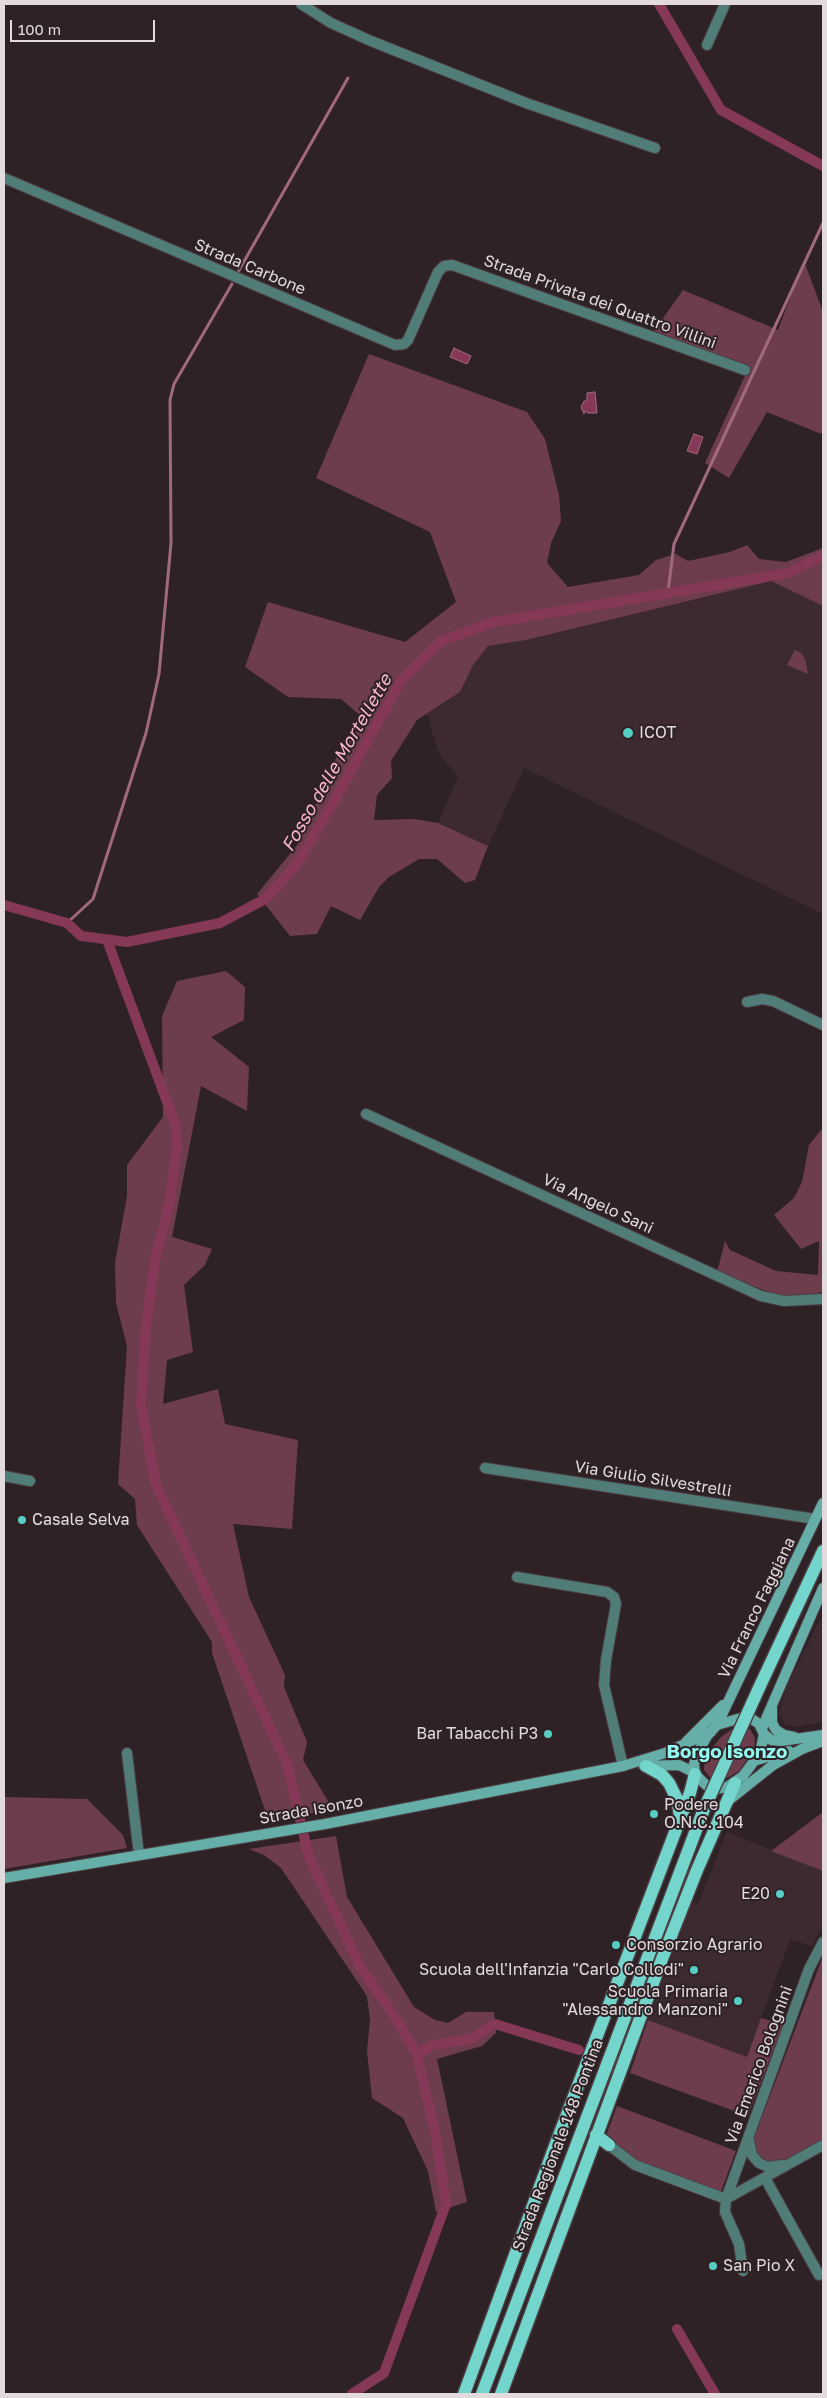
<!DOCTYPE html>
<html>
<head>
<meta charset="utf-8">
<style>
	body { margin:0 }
	#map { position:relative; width:827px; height:2398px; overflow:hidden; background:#2f2226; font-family:"Golos Text",sans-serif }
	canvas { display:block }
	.frame { position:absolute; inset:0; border:5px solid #e3dadd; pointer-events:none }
	.scale { position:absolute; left:10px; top:20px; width:145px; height:22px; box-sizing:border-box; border:2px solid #e3dadd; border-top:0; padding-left:6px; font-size:15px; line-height:18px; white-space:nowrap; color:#e3dadd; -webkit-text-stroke:4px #2f2226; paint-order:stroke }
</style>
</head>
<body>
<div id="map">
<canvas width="827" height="2398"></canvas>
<div class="frame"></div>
<div class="scale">100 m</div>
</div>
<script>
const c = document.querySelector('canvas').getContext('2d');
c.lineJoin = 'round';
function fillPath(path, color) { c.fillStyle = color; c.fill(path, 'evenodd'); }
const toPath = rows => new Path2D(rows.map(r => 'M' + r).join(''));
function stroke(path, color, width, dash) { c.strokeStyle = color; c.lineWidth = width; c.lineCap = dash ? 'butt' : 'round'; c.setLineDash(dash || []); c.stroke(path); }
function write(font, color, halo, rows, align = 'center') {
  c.font = font + ' "Golos Text",sans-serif'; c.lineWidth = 4; c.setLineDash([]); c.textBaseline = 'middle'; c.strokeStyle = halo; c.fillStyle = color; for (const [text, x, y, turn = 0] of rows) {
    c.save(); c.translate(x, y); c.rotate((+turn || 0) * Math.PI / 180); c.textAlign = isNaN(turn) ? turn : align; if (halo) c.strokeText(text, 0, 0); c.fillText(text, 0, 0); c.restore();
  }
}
fillPath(toPath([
	[771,581,823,606,823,914,524,768,488,846,438,823,458,777,438,752,427,714,459,692,473,665,488,646,526,640],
	[820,1619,823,1620,823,1722,797,1727,784,1724,779,1714,785,1690],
	[727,1832,823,1871,823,1925,812,1946,790,1939,747,2057,648,2020,692,1902,698,1904]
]), '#3d2a31');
fillPath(toPath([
	[804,261,823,312,823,428,821,434,767,412,729,478,705,463,749,367,654,331,683,290,778,330],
	[369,354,527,412,545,439,559,495,561,521,551,543,547,563,568,587,639,575,656,560,676,554,688,561,730,552,747,545,759,559,786,562,823,548,823,606,771,581,526,640,488,646,473,665,460,692,417,720,391,761,392,778,377,795,374,820,415,819,438,823,488,846,475,880,465,883,437,859,419,859,389,877,379,887,360,920,331,906,317,934,290,936,257,894,298,844,342,745,359,729,361,716,341,699,288,697,245,667,268,602,405,642,456,602,430,532,316,478],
	[795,650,801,653,805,659,808,674,787,665],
	[226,971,245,987,244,1020,211,1037,249,1067,247,1111,201,1086,172,1237,212,1249,205,1265,184,1285,193,1352,167,1360,163,1404,218,1389,225,1424,298,1440,292,1529,233,1524,249,1597,285,1675,284,1687,307,1742,303,1760,333,1809,269,1822,212,1653,212,1642,137,1525,135,1499,118,1484,127,1346,116,1303,115,1263,127,1196,127,1165,163,1117,162,1016,177,981],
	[821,1130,823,1131,823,1292,795,1297,774,1294,717,1272,725,1241,730,1250,776,1271,818,1275,819,1241,801,1249,774,1215,794,1198,802,1182,809,1145],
	[734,1728,750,1729,755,1738,754,1750,739,1771,727,1778,716,1780,711,1779,704,1770,705,1757,721,1737],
	[4,1797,87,1799,123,1835,127,1848,4,1869],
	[823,1812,823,1871,771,1851],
	[336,1836,347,1897,414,2007,435,2020,448,2023,466,2012,494,2012,496,2033,482,2046,437,2059,467,2202,436,2212,428,2171,403,2118,372,2098,367,2051,370,2020,367,1996,281,1868,264,1855,249,1849],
	[823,1956,823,2140,783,2162,765,2162,754,2149,754,2138],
	[761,2018,783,2025,748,2116,630,2073,648,2020,747,2057],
	[617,2106,736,2151,720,2194,639,2161,606,2136]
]), '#6d3d4e');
const water = toPath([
	[454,348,471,356,467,364,450,357,454,348],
	[595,392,597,413,588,413,585,411,584,414,581,407,584,401,587,401,587,393,595,392],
	[694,434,703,437,697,454,687,451,694,434]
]);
fillPath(water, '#853957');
stroke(water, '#a1697f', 1);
stroke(toPath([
	[238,272,348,78],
	[668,592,674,544,823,223],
	[67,923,93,899,146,733,159,674,171,543,170,400,174,384,232,284]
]), '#a1697f', 3);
stroke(toPath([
	[659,4,721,110,823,166],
	[4,905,67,923,81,936,127,942,220,923,265,899,295,867,332,805,400,682,441,641,494,622,788,573,823,556],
	[107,940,176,1126,177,1147,169,1206,155,1260,146,1327,141,1405,156,1485,287,1764,309,1857,360,1966,395,2017,417,2055,435,2131,446,2204,384,2373,352,2394],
	[417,2055,433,2045,471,2039,495,2024,579,2050],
	[677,2329,715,2394]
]), '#853957', 10);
const street = toPath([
	[301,4,331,23,371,41,526,103,655,148],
	[707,45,725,4],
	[4,178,395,345,404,344,408,340,438,272,444,266,452,265,745,370],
	[747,1002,762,999,773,1001,823,1025],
	[366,1114,761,1296,784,1301,823,1299],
	[485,1468,815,1519],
	[4,1476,30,1481],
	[517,1577,607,1592,614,1597,616,1604,606,1660,604,1685,623,1766],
	[127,1753,139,1855],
	[749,2141,752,2155,759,2163,768,2167,782,2165],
	[609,2145,635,2165,726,2199,725,2212,739,2244,743,2271],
	[765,2178,819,2275],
	[726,2199,809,1969,823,1942],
	[726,2199,823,2145]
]);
const secondary = toPath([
	[772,1708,772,1723,776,1730,784,1735,794,1737],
	[717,1725,823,1503],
	[762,1728,823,1588],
	[764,1734,771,1740,781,1741,823,1735],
	[686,1742,723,1705],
	[757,1760,789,1751],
	[644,1766,679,1765,693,1772,706,1785,716,1789,727,1787,743,1776,760,1753,764,1734,759,1724,752,1719,741,1718,717,1725,707,1736,698,1752,694,1764,695,1774],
	[729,1800,773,1765,802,1749,823,1741],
	[4,1878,325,1824,623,1766,665,1753,711,1732]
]);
const primary = toPath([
	[759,1688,823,1551],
	[646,1766,662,1775,669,1783,677,1799,680,1816],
	[596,2135,609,2145],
	[464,2394,553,2151,690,1793,695,1774],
	[482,2394,704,1809],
	[501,2394,662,1959,697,1870,735,1783]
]);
stroke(street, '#4c3f43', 12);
stroke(secondary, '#4c3f43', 12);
stroke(primary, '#4c3f43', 15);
stroke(street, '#517d79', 10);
stroke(secondary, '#65afa8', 10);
stroke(primary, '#74d5cd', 12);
const primaryBridge = toPath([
	[704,1809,759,1688]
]);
stroke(primaryBridge, '#4c3f43', 15, []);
stroke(primaryBridge, '#74d5cd', 12);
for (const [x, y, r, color] of [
	[628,733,6,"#56cec4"],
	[22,1520,5,"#56cec4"],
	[548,1734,5,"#56cec4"],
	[654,1814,5,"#56cec4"],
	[780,1894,5,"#56cec4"],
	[616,1945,5,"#56cec4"],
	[694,1970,5,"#56cec4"],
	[738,2001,5,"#56cec4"],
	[713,2266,5,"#56cec4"]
]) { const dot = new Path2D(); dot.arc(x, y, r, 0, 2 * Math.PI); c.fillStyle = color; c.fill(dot); stroke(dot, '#2f2226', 2); }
write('16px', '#e3dadd', '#2f2226', [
	["Strada Carbone",250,267,23],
	["Strada Privata dei Quattro Villini",600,302,20],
	["Via Angelo Sani",598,1204,25],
	["Via Giulio Silvestrelli",653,1479,9],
	["Via Franco Faggiana",757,1608,-64],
	["Strada Isonzo",311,1810,-10],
	["Via Emerico Bolognini",759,2065,-70],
	["Strada Regionale 148 Pontina",558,2145,-69]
]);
write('16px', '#e3dadd', '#2f2226', [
	["ICOT",639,733],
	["Casale Selva",32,1520],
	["Bar Tabacchi P3",538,1734,"right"],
	["Podere",664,1805],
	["O.N.C. 104",664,1823],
	["E20",770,1894,"right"],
	["Consorzio Agrario",626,1945],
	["Scuola dell'Infanzia \"Carlo Collodi\"",684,1970,"right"],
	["Scuola Primaria",728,1992,"right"],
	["\"Alessandro Manzoni\"",728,2010,"right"],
	["San Pio X",723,2266]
], 'left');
write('italic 18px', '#fbb7cd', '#2f2226', [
	["Fosso delle Mortellette",337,763,-60]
]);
write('bold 19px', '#90faf0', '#2f2226', [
	["Borgo Isonzo",727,1752]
]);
</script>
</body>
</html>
